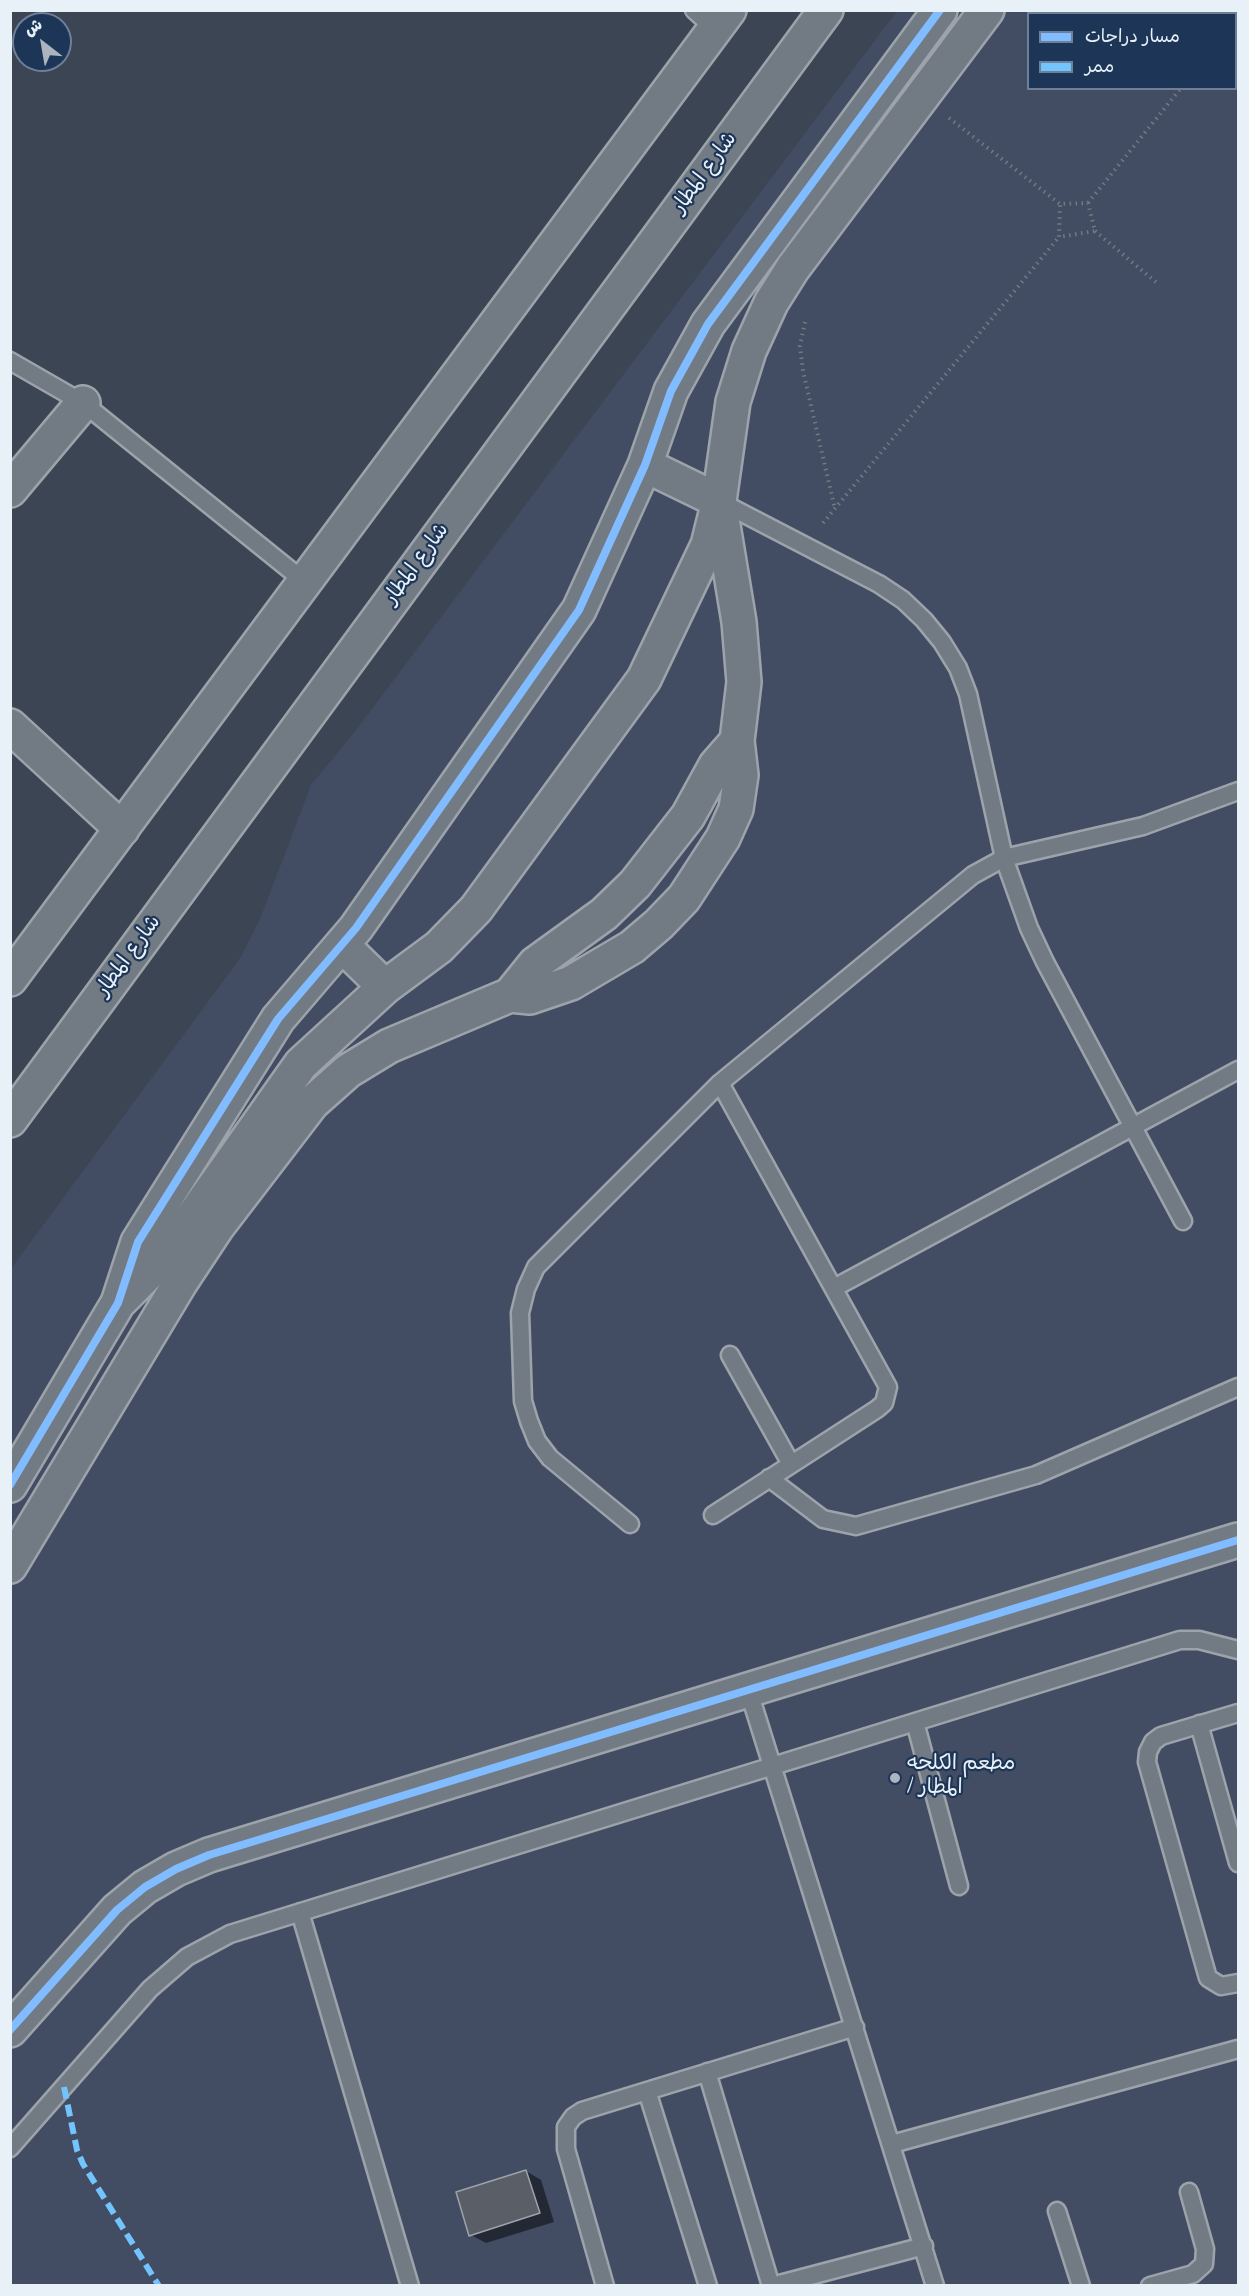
<!DOCTYPE html>
<html>
<head>
<meta charset="utf-8">
<style>
	body { margin:0 }
	#map { position:relative; width:1249px; height:2296px; overflow:hidden; background:#3c4554; font-family:"Indie Flower","Playpen Sans Arabic",sans-serif }
	canvas { display:block }
	.frame { position:absolute; inset:0; border:12px solid #e8f1f8; pointer-events:none }
	.legend { position:absolute; left:1027px; top:12px; width:210px; height:78px; box-sizing:border-box; background:#1d3557; border:2px solid #6e8097; margin:0; padding:8px 10px; list-style:none; font-size:18px; color:#e8f1f8 }
	.legend li { display:flex; align-items:center; gap:12px; height:30px }
	.legend b { width:30px; border:2px solid #6e8097 }
	.north { position:absolute; left:12px; top:12px; width:60px; height:60px; box-sizing:border-box; background:#1d3557; border:2px solid #6e8097; border-radius:50%; rotate:329deg; font-size:16px; font-weight:700; line-height:24px; text-align:center; color:#e8f1f8 }
	.north::after { content:''; display:block; margin:auto; width:21px; height:27px; background:#acb5bf; clip-path:polygon(50% 0,100% 100%,50% 72%,0 100%) }
</style>
</head>
<body>
<div id="map">
<canvas width="1249" height="2296"></canvas>
<div class="frame"></div>
<ul class="legend">
<li><b style="height:8px;background:#80bcff"></b>مسار دراجات</li>
<li><b style="height:8px;background:#73c3fd"></b>ممر</li>
</ul>
<div class="north">ش</div>
</div>
<script>
const c = document.querySelector('canvas').getContext('2d');
c.lineJoin = 'round';
function fillPath(path, color) { c.fillStyle = color; c.fill(path, 'evenodd'); }
const toPath = rows => new Path2D(rows.map(r => 'M' + r).join(''));
function stroke(path, color, width, dash) { c.strokeStyle = color; c.lineWidth = width; c.lineCap = dash ? 'butt' : 'round'; c.setLineDash(dash || []); c.stroke(path); }
function write(font, color, halo, rows, align = 'center') {
  c.font = font + ' "Indie Flower","Playpen Sans Arabic",sans-serif'; c.lineWidth = 4.5; c.setLineDash([]); c.textBaseline = 'middle'; c.strokeStyle = halo; c.fillStyle = color; for (const [text, x, y, turn = 0] of rows) {
    c.save(); c.translate(x, y); c.rotate((+turn || 0) * Math.PI / 180); c.textAlign = isNaN(turn) ? turn : align; if (halo) c.strokeText(text, 0, 0); c.fillText(text, 0, 0); c.restore();
  }
}
fillPath(toPath([
	[897,11,1238,11,1238,2285,11,2285,10,1270,241,957,260,919,311,785,353,734],
	[1028,14,1236,14,1236,88,1028,88]
]), '#424d63');
fillPath(toPath([
	[526,2171,541,2180,554,2222,486,2243,471,2235]
]), '#0007');
const building = toPath([
	[526,2170,540,2213,469,2236,456,2192,526,2170]
]);
fillPath(building, '#5a5e67');
stroke(building, '#9da3ab', 1.5);
const service = toPath([
	[694,10,715,29],
	[10,361,83,403,305,582],
	[719,501,879,584,903,600,924,620,942,642,958,668,968,694,1004,858,1029,928,1045,962,1183,1221],
	[834,1288,1238,1070],
	[730,1355,791,1464],
	[769,1478,823,1519,856,1526,1036,1475,1238,1387],
	[713,1515,877,1409,884,1403,888,1387,720,1083],
	[630,1524,550,1458,537,1441,529,1421,523,1401,520,1313,526,1289,536,1267,720,1083,973,875,1004,858,1143,826,1238,791],
	[748,1689,935,2286],
	[1238,1713,1161,1736,1153,1742,1148,1752,1147,1762,1208,1978,1221,1986,1238,1983],
	[915,1722,959,1886],
	[1199,1724,1238,1863],
	[300,1912,410,2286],
	[707,2072,771,2286],
	[647,2091,708,2286],
	[892,2144,1238,2049],
	[10,2148,150,1989,187,1957,230,1934,1180,1640,1199,1640,1238,1650],
	[1057,2211,1081,2286],
	[605,2286,566,2149,566,2127,573,2117,582,2111,855,2027],
	[772,2286,924,2246],
	[1150,2286,1193,2274,1204,2264,1205,2249,1189,2192]
]);
const minor = toPath([
	[10,490,83,403],
	[10,726,122,829],
	[342,945,385,987],
	[510,995,535,964,604,914,635,884,688,816,716,765,737,741],
	[118,1303,165,1256,301,1064,385,987,439,947,476,909,644,679,708,545,719,501,733,402,749,351,771,303,793,268,987,10],
	[10,1485,118,1303,138,1242,278,1019,356,928,579,610,645,465,671,391,708,324,940,10],
	[10,1566,180,1283,217,1227,312,1103,348,1071,389,1046,510,995,530,997,571,983,632,947,659,924,684,898,723,838,736,809,741,775,737,741,744,682,739,622,719,501,645,465],
	[10,2030,117,1910,145,1887,176,1869,209,1855,1238,1540]
]);
const primary = toPath([
	[10,979,729,10],
	[10,1120,826,10]
]);
stroke(service, '#9da3ab', 21);
stroke(minor, '#9da3ab', 38);
stroke(primary, '#9da3ab', 38);
stroke(toPath([
	[1151,10,1155,14],
	[1236,26,1238,22],
	[1236,80,1238,83],
	[949,118,1060,204,1088,203,1095,231,1059,237,1060,204],
	[1088,203,1181,88],
	[1095,231,1157,283],
	[805,322,800,346,803,371,835,509],
	[823,523,1059,237]
]), '#727982', 4, [1.5, 4.5]);
stroke(service, '#727a84', 16);
stroke(minor, '#727a84', 33);
stroke(primary, '#727a84', 33);
stroke(toPath([
	[64,2087,77,2150,83,2164,159,2286]
]), '#73c3fd', 6, [12, 6]);
stroke(toPath([
	[10,1485,118,1303,138,1242,278,1019,356,928,579,610,645,465,671,391,708,324,940,10],
	[10,2030,117,1910,145,1887,176,1869,209,1855,1238,1540]
]), '#80bcff', 8);
for (const [x, y, r, color] of [
	[895,1778,6,"#acb5bf"]
]) { const dot = new Path2D(); dot.arc(x, y, r, 0, 2 * Math.PI); c.fillStyle = color; c.fill(dot); stroke(dot, '#1d3557', 2); }
write('21px', '#e8f1f8', '#1d3557', [
	["شارع المطار",706,174,-54],
	["شارع المطار",418,565,-54],
	["شارع المطار",130,957,-54]
]);
write('21px', '#e8f1f8', '#1d3557', [
	["مطعم الكلحه",907,1766],
	["/ المطار",907,1790]
], 'left');
</script>
</body>
</html>
